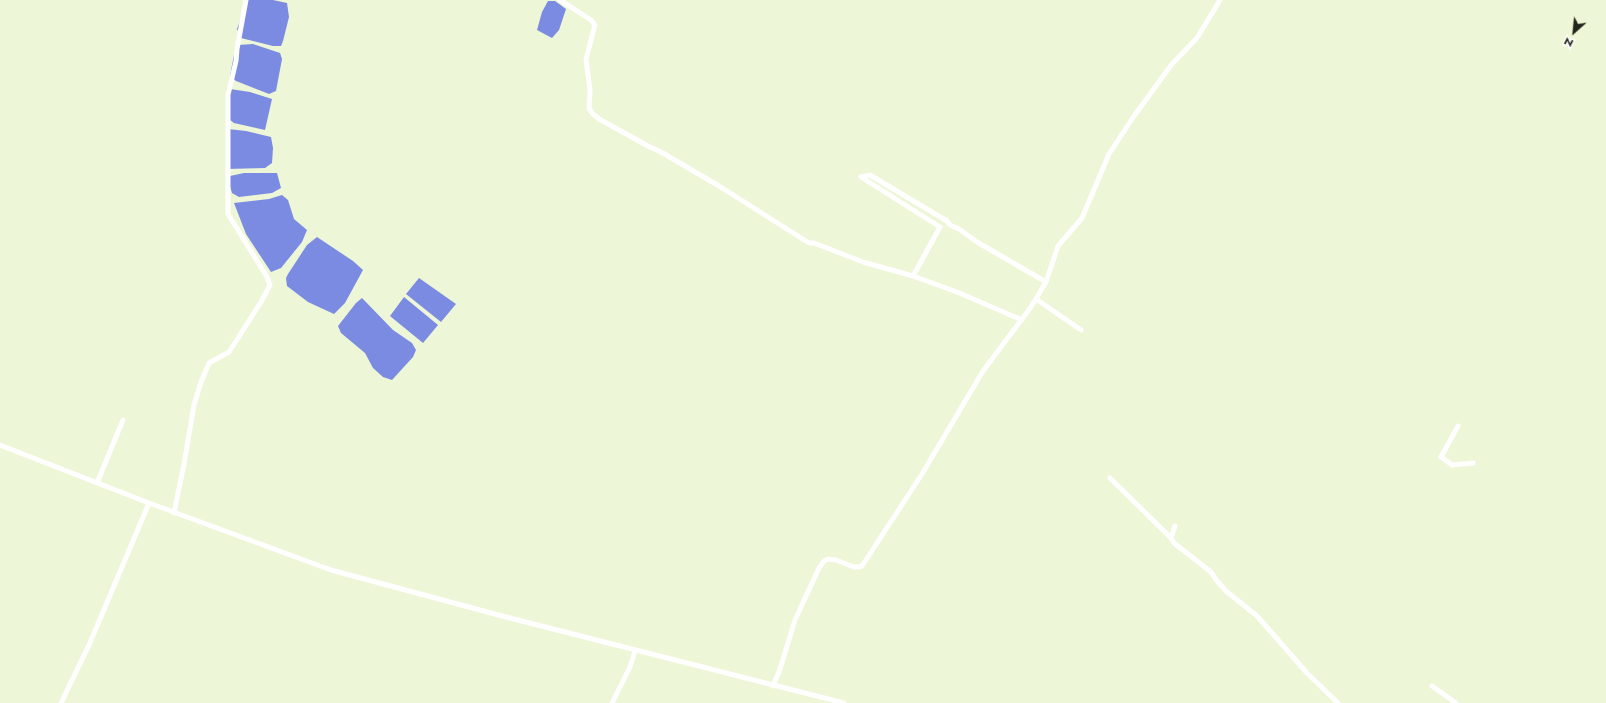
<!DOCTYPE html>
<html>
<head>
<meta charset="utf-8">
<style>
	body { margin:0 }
	#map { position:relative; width:1606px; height:703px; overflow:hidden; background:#edf6d6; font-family:Jost,sans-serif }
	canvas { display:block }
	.north { position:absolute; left:1554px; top:12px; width:40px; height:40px; -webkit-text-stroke:3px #fff; paint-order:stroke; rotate:207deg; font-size:11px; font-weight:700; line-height:16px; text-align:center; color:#22251a }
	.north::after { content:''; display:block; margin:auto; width:14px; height:18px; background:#22251a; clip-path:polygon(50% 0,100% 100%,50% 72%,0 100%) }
</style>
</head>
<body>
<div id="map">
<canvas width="1606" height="703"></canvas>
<div class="north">N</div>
</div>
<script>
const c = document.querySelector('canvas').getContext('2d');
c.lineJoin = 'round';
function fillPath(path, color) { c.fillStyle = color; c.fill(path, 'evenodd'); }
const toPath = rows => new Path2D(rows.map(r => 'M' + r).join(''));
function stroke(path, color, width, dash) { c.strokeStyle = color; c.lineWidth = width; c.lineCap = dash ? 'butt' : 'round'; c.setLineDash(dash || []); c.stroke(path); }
fillPath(toPath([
	[248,0,273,0,287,3,289,17,283,41,281,46,273,46,241,38,237,29],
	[548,1,555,1,566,9,559,30,552,38,537,30,542,12],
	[253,44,280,53,282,59,276,91,269,94,236,81,230,76,234,55,238,45],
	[230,89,250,92,272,99,265,130,234,123,226,117],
	[228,129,246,131,271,137,273,148,272,163,265,168,226,169],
	[244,173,277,173,281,188,272,193,239,197,232,193,229,183,230,176],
	[282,195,288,200,294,219,307,230,302,242,281,268,271,272,246,234,234,203,269,199],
	[317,237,353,261,363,270,345,303,334,314,308,302,287,286,286,278,288,274,307,245],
	[419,278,456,304,441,322,406,294],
	[404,297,438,325,423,343,390,316],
	[362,298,393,330,412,343,416,350,413,357,392,380,383,377,373,368,365,353,341,333,338,326,356,303]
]), '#7b8be2');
stroke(toPath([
	[560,0,591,20,595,25,586,59,590,90,589,108,592,113,599,119,648,146,661,152,719,186,809,243,814,243,863,262,913,276,957,292,1022,320],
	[861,177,870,175,947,221,950,225,959,229,977,242,1046,282],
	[861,177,940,227,913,276],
	[1036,299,1081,330],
	[1458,426,1441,457,1452,465,1473,463],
	[0,445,149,503,331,570,506,617,844,703],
	[1110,478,1171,538],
	[97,483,123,420],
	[174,513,184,464,194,405,201,382,209,363,229,352,261,302,270,285,267,277,228,214,228,95,236,61,237,49,246,0],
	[1175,526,1171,538,1174,543,1211,572,1217,581,1226,591,1257,616,1307,673,1338,703],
	[773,686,780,669,795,620,819,568,824,561,828,559,836,560,854,567,858,567,862,566,922,474,983,371,1031,307,1046,282,1058,246,1082,218,1109,154,1134,116,1172,64,1197,38,1220,0],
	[1432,686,1456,703],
	[61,703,89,645,149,503],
	[612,703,630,667,635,651]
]), '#fff', 5);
</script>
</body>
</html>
